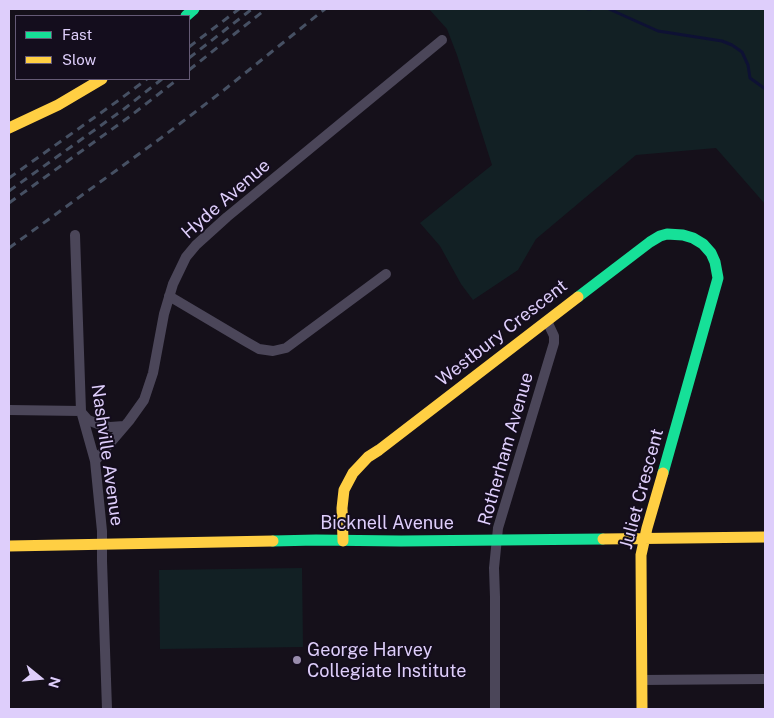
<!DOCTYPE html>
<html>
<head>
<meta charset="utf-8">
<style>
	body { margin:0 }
	#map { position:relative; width:774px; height:718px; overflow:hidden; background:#15101a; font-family:"Public Sans",sans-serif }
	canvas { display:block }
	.frame { position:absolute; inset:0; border:10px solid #decefb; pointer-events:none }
	.legend { position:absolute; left:15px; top:15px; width:175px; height:65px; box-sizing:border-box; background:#140d1d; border:1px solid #655a76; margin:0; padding:6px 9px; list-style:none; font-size:15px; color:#decefb }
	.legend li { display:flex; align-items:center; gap:10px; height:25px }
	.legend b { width:25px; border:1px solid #655a76 }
	.north { position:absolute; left:15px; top:653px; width:50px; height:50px; -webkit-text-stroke:4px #140d1d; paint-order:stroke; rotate:107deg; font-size:14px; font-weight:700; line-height:20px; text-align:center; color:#decefb }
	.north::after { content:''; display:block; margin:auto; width:18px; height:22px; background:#decefb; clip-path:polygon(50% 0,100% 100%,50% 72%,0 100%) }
</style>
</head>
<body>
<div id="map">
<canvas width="774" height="718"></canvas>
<div class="frame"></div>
<ul class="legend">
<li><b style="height:6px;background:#16e098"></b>Fast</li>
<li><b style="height:6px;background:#ffcf43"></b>Slow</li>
</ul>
<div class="north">N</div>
</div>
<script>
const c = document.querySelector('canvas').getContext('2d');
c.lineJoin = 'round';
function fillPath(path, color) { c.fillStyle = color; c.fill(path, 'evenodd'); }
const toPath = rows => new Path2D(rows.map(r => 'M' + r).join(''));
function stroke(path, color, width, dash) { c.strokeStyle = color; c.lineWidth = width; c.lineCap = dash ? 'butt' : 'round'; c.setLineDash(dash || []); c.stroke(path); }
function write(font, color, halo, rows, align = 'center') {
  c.font = font + ' "Public Sans",sans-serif'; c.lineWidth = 4; c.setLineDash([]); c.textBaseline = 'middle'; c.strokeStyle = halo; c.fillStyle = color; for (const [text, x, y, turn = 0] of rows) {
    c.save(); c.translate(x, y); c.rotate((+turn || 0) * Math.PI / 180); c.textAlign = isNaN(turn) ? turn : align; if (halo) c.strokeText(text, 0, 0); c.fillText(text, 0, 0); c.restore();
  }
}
fillPath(toPath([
	[429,9,765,9,765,204,716,148,636,155,536,239,518,270,473,300,461,284,440,246,420,223,492,165,457,55,447,29],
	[302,568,303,647,160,649,159,570]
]), '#122024');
stroke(toPath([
	[588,9,590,9],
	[609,9,658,31,722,41,732,45,742,52,748,65,750,78,764,88]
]), '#0e1134', 3);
stroke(toPath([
	[75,235,81,411,95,461,102,531,102,561,107,709],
	[169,296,245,341,259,349,273,351,286,348,386,274],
	[9,410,81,411],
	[81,412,88,420,98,424,110,427,124,426],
	[95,461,111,442,129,421,144,400,153,373,164,314,173,284,186,257,196,245,227,217,442,40],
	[642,680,765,679],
	[495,709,495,597,494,568,498,528,554,343,554,336,547,321]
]), '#4b4659', 10);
stroke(toPath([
	[186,16,194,9],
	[578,297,650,242,660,236,667,234,683,235,693,238,703,244,711,253,715,262,718,278,663,473],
	[273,541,316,540,401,541,603,539]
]), '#16e098', 11);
stroke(toPath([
	[9,128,58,105,102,79],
	[603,539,765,537],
	[343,541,342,508,344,490,353,473,368,457,379,450,578,297],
	[9,546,273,541],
	[642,709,641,555,647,528,663,473]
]), '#ffcf43', 11);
stroke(toPath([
	[189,47,239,9],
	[189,58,252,9],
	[189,70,266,9],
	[9,178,119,100,147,79],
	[9,191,124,109,162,79],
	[9,203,129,117,178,79],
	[9,248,161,138,224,90,325,9]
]), '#465063', 3, [8, 6]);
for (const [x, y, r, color] of [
	[297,660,5,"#988cac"]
]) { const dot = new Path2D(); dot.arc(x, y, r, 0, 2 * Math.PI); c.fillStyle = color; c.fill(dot); stroke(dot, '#140d1d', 2); }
write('18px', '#decefb', '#140d1d', [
	["Hyde Avenue",226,199,-41],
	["Westbury Crescent",502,333,-38],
	["Rotherham Avenue",506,449,-74],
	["Nashville Avenue",107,455,82],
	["Juliet Crescent",642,489,-75],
	["Bicknell Avenue",387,523]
]);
write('18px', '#decefb', '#140d1d', [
	["George Harvey",307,650],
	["Collegiate Institute",307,671]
], 'left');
</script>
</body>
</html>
